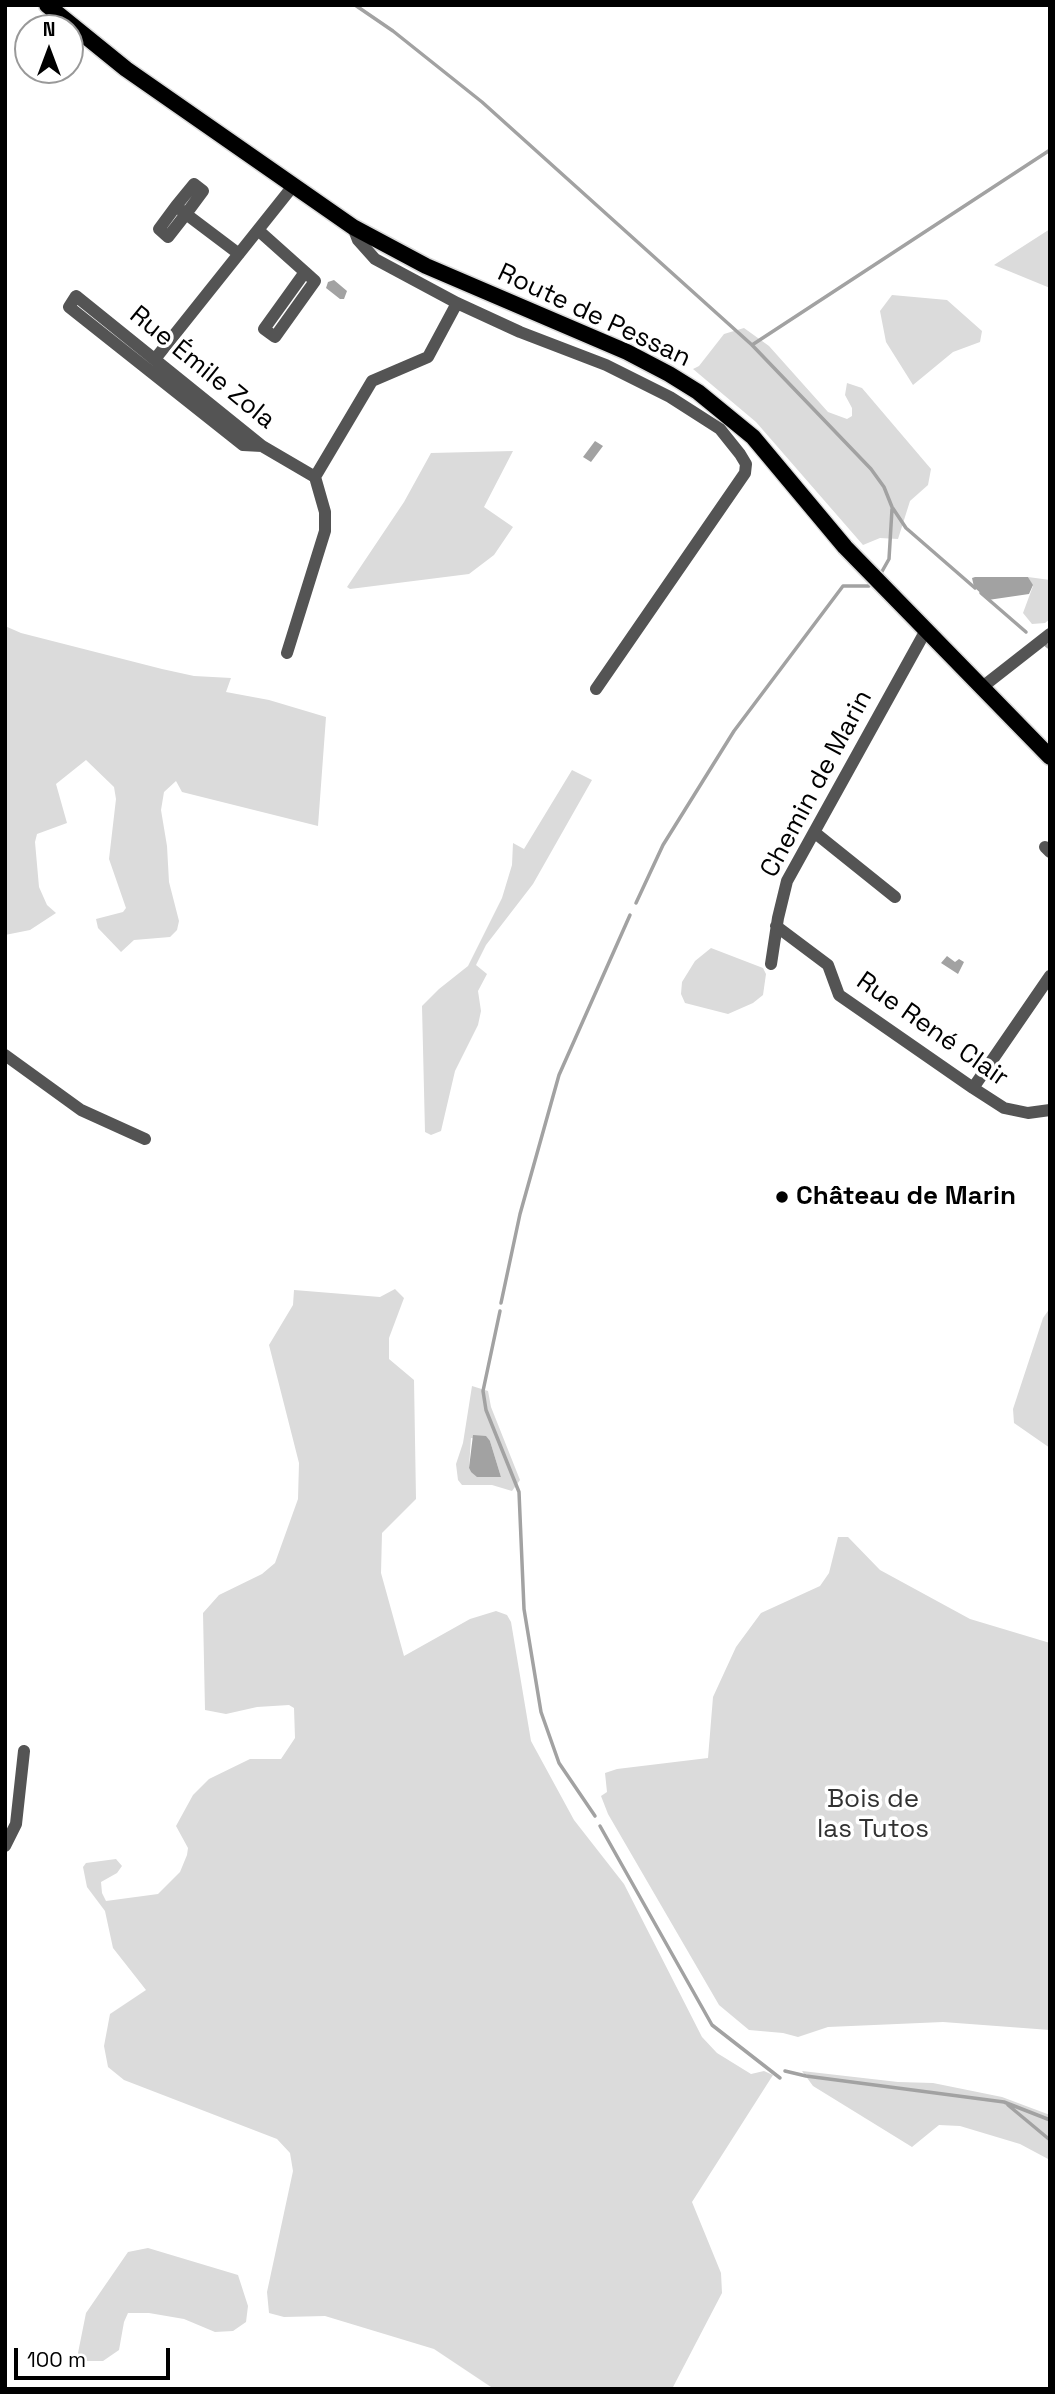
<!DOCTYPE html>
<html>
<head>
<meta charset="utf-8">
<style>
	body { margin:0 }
	#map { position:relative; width:1055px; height:2394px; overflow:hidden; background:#fff; font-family:"Space Grotesk",sans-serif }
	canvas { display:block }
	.frame { position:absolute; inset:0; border:7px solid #000; pointer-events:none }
	.north { position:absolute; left:14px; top:14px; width:70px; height:70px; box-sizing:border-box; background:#fff; border:2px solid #999; border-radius:50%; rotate:0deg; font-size:19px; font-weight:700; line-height:28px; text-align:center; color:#000 }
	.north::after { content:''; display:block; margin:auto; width:24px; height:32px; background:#000; clip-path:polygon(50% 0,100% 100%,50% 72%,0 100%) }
	.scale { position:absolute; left:14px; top:2348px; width:156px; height:32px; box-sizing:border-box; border:4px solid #000; border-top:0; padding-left:9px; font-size:21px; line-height:24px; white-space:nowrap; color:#000; -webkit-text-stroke:5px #fff; paint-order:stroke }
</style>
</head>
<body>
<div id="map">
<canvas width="1055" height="2394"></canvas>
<div class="frame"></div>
<div class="north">N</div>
<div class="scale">100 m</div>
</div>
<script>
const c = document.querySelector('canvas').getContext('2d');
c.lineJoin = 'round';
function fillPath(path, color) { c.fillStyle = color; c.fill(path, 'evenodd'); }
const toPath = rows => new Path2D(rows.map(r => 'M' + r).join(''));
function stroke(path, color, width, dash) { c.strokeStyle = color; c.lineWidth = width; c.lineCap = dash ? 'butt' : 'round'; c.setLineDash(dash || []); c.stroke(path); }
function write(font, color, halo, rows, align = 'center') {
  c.font = font + ' "Space Grotesk",sans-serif'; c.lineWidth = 7; c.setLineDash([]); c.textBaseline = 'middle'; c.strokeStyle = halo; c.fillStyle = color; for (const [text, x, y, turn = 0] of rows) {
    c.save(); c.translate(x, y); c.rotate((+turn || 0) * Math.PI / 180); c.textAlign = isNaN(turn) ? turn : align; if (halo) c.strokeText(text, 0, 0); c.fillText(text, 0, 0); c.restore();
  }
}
fillPath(toPath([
	[1050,229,1050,288,994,265],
	[892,295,947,300,982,331,980,342,953,352,913,385,886,342,880,311],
	[744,328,769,346,828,412,847,419,852,416,852,408,845,395,847,383,862,388,931,469,928,485,910,501,898,539,880,538,863,545,756,422,693,369,699,366,724,334],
	[513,451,484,507,513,527,494,555,469,574,350,589,347,587,404,502,431,453],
	[1028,577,1050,580,1050,619,1045,623,1032,624,1023,613,1033,586],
	[5,626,21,633,162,669,194,676,231,678,226,692,269,700,326,717,318,826,182,792,176,781,164,792,161,810,167,846,169,882,179,921,177,930,170,937,134,940,121,952,98,928,96,919,123,912,126,908,109,859,116,799,114,787,86,760,56,784,67,823,37,834,35,842,39,887,47,905,56,913,30,930,5,935],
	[572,770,592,780,533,884,486,945,476,965,487,974,478,991,481,1011,478,1025,455,1071,441,1131,431,1135,425,1132,422,1006,439,989,468,966,502,898,512,865,513,843,524,849],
	[711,948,763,968,766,974,763,995,753,1003,728,1014,685,1003,681,994,682,982,695,961],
	[395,1289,404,1298,389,1338,389,1359,414,1380,416,1499,382,1533,381,1573,404,1656,470,1619,496,1611,507,1615,511,1622,531,1741,574,1820,624,1884,702,2037,717,2053,751,2074,764,2071,773,2075,692,2202,721,2273,722,2293,672,2389,494,2389,434,2349,325,2316,284,2317,269,2313,267,2292,293,2171,290,2153,277,2139,124,2080,108,2067,104,2046,110,2014,146,1990,113,1948,105,1911,87,1887,83,1867,86,1863,116,1859,122,1866,117,1873,101,1882,102,1893,106,1901,158,1894,180,1872,187,1855,188,1848,176,1826,193,1795,209,1779,250,1759,281,1759,295,1738,294,1708,289,1705,257,1707,226,1714,205,1710,203,1613,219,1595,262,1574,275,1563,298,1499,299,1463,269,1345,293,1305,294,1290,380,1297],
	[1050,1308,1050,1448,1014,1423,1013,1409,1043,1318],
	[472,1386,488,1391,491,1407,520,1480,512,1491,492,1485,462,1485,458,1480,456,1464,463,1443],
	[471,1438,490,1441,501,1477,471,1472,469,1468],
	[838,1537,848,1537,880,1570,970,1619,1050,1643,1050,2030,943,2022,828,2027,798,2037,783,2033,749,2030,719,2005,608,1814,601,1796,607,1792,605,1773,617,1769,708,1758,713,1697,736,1647,761,1613,820,1586,829,1573],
	[802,2071,898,2082,933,2083,1002,2097,1050,2115,1050,2160,1020,2144,960,2126,939,2125,912,2147,813,2086],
	[148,2248,238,2275,248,2306,246,2322,233,2331,215,2332,184,2319,149,2313,128,2313,124,2322,119,2350,103,2361,84,2361,78,2353,86,2313,128,2252]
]), '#dbdbdb');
fillPath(toPath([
	[334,280,347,291,344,299,340,299,326,288,328,282],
	[595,441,603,446,591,462,583,457],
	[975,577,1028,577,1033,585,1029,594,988,600,974,587,972,578],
	[947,956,955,962,959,959,964,962,958,974,941,963],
	[473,1435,486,1436,490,1441,501,1477,477,1477,471,1472,469,1468]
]), '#a2a2a2');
stroke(toPath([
	[355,5,393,31,482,102,752,345,871,469,884,487,892,507,906,528,975,588],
	[752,345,1050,150],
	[880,575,889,559,892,509],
	[981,593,1026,632],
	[1046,645,1050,648],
	[636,903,663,845,734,731,843,586,869,586],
	[501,1303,520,1214,559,1075,630,915],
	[500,1311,483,1391,486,1410,519,1492,524,1609,541,1712,559,1763,595,1816],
	[600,1826,712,2025,780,2078],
	[785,2071,806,2076,1004,2102,1050,2120],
	[1008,2105,1050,2140]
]), '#a2a2a2', 3.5);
const major = toPath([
	[47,5,126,69,353,227,426,266,627,352,669,374,698,392,753,437,845,547,1050,757]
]);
stroke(major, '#dbdbdb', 19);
stroke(toPath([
	[176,206,186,214,168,237,159,229,176,206,194,184,203,191,186,214,239,254],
	[353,227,358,240,375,259,457,303,520,332,606,365,670,397,720,429,740,454,746,464,745,473,596,689],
	[258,230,305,272,264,329,275,337,315,281,305,272],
	[155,359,293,186],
	[262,446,243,445,69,307,76,296,262,446,315,477],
	[287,653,325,531,325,512,315,477,372,381,428,357,457,303],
	[981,688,1050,634],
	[814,832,895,897],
	[1045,847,1050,852],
	[776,926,828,965,839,995,973,1088,1004,1108,1028,1113,1050,1110],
	[771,964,778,918,787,881,925,632],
	[5,1055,81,1110,145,1139],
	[973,1088,1050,976],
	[5,1846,16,1824,24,1751]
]), '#545454', 12);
stroke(major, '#000', 16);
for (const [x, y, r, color] of [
	[782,1197,7,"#000"]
]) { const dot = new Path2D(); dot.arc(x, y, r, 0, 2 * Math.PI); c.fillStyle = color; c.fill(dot); stroke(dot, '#fff', 2.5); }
write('26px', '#000', '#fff', [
	["Route de Pessan",594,316,25],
	["Rue Émile Zola",202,368,39],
	["Chemin de Marin",817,784,-62],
	["Rue René Clair",932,1030,35]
]);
write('bold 26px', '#000', '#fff', [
	["Château de Marin",796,1197]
], 'left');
write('26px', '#323232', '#fff', [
	["Bois de",873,1800],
	["las Tutos",873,1830]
]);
</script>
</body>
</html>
